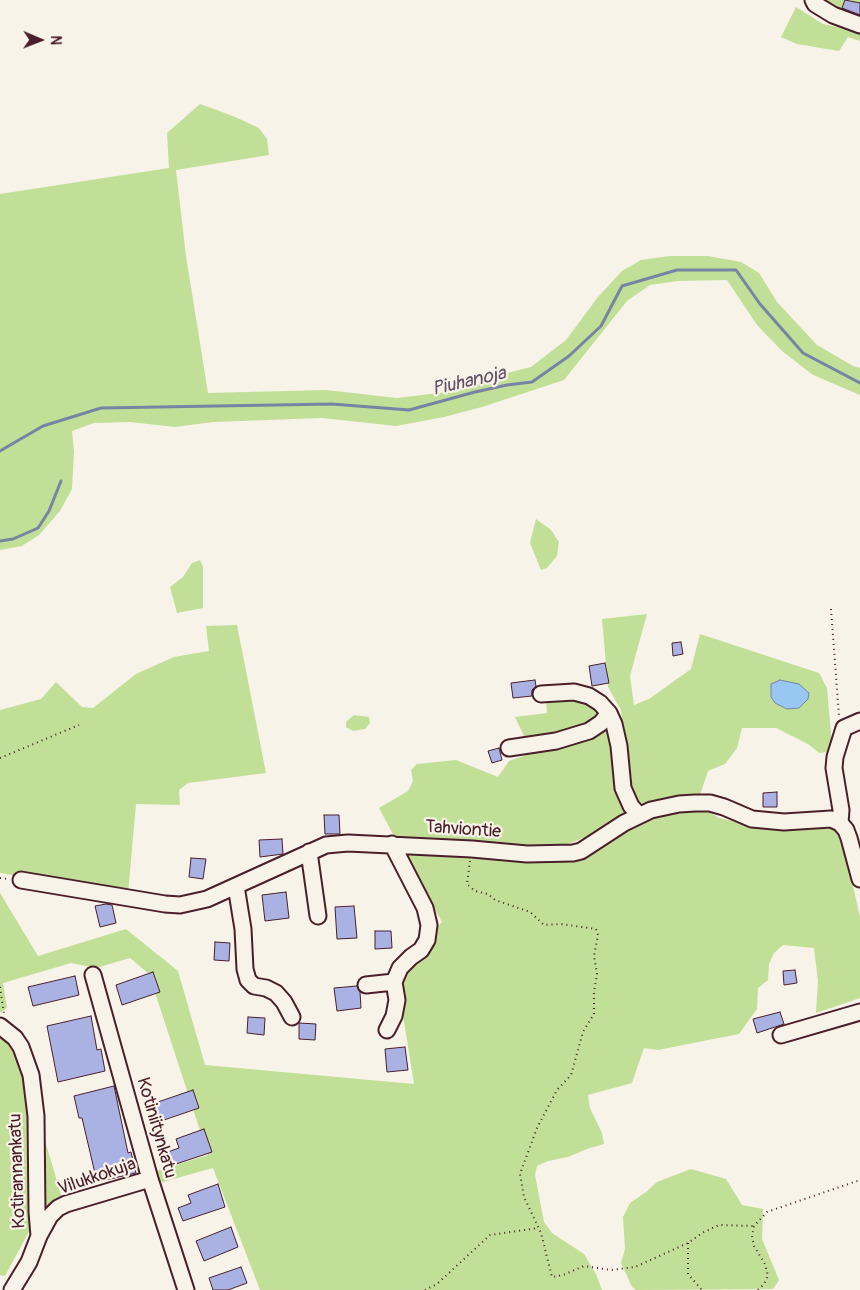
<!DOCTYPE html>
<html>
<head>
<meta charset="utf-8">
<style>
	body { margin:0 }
	#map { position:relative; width:860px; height:1290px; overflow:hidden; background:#f7f3e8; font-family:Pangolin,sans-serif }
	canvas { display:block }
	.north { position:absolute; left:15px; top:15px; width:50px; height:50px; -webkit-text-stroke:4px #f7f3e8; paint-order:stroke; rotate:91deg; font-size:14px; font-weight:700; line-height:20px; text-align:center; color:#4a1f2b }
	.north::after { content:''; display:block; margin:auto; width:18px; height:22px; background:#4a1f2b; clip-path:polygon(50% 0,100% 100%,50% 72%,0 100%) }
</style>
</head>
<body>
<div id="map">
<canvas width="860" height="1290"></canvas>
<div class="north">N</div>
</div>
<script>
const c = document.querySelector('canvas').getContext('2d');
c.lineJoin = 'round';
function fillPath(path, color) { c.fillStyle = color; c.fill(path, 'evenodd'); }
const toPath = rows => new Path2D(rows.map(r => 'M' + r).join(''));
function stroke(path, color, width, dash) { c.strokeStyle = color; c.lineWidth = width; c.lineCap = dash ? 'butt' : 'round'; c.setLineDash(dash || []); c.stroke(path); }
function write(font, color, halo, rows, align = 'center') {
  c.font = font + ' Pangolin,sans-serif'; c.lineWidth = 4.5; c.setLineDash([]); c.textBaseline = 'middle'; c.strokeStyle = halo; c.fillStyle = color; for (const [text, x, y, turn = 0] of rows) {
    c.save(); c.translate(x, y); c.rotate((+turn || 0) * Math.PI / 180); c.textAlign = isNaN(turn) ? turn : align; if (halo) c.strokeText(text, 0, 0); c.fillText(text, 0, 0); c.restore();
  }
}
fillPath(toPath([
	[821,0,860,0,860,17,835,9],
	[796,7,823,24,860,32,860,41,848,37,839,51,797,44,781,37],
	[200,104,233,116,259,128,267,139,269,155,176,170,186,256,208,393,326,390,397,398,447,392,491,377,531,367,566,340,598,297,622,271,641,260,670,256,708,256,741,262,759,273,777,302,817,345,853,366,860,368,860,395,813,375,782,351,757,325,727,280,678,281,650,285,627,301,564,380,482,407,444,417,396,426,322,418,213,422,175,427,130,422,94,423,72,431,74,452,72,489,60,511,39,535,22,546,0,550,0,194,169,168,167,133],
	[536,519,551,530,559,542,557,556,547,568,541,570,530,543],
	[200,560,203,567,203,608,177,613,170,587,183,577,192,563],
	[647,614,630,676,634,705,649,699,691,669,700,634,819,673,827,688,832,745,827,752,819,753,808,744,776,728,742,728,737,748,725,764,708,771,700,795,678,797,643,804,634,797,628,781,621,710,608,687,602,619],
	[237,625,266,773,188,783,179,790,180,805,136,804,128,894,0,873,0,710,41,699,56,682,82,707,93,708,136,674,174,657,209,651,206,626],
	[546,697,579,697,595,704,609,729,629,810,605,829,566,845,534,848,394,836,379,808,408,791,413,781,411,770,417,764,456,760,498,777,509,761,532,753,515,717,547,713],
	[354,715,369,717,370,723,365,729,353,731,346,727,346,722],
	[683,810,706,810,719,818,764,828,828,827,837,831,843,841,860,917,860,998,816,1013,818,981,814,948,783,945,774,953,769,964,768,980,758,988,757,1009,739,1034,658,1050,644,1048,632,1083,588,1095,590,1108,602,1133,604,1144,587,1149,568,1157,548,1161,537,1166,535,1175,544,1222,552,1233,584,1254,596,1274,602,1290,260,1290,213,1168,159,1183,156,1171,208,1155,149,974,130,958,96,968,71,963,3,983,7,1008,0,1013,0,893,38,956,126,929,178,971,205,1065,414,1084,396,972,442,922,403,853,561,862,581,858,597,852,628,830,653,818],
	[0,1035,16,1052,25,1075,29,1117,32,1226,5,1276,0,1275],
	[41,1127,62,1198,41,1211],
	[691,1169,726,1179,742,1205,763,1209,762,1239,779,1280,773,1289,636,1290,632,1287,621,1263,625,1249,623,1217,630,1203,646,1192,657,1182]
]), '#c1df97');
const water = toPath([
	[780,680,799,684,809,693,808,699,799,708,787,709,775,703,771,697,771,684,780,680]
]);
fillPath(water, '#99c7f4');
stroke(water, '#7984a4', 1);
stroke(toPath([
	[0,451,43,426,101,408,332,404,409,410,475,392,507,385,532,382,569,356,601,326,622,286,677,270,736,270,760,304,803,353,860,383],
	[0,541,13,539,38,528,49,511,61,481]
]), '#7984a4', 3);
const building = toPath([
	[845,0,860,3,860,15,842,8,845,0],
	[681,642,683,654,673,656,672,643,681,642],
	[605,663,609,683,592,686,589,666,605,663],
	[535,680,536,686,532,690,532,696,513,698,511,683,535,680],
	[499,748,502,760,492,763,488,751,499,748],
	[777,792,777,807,763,807,763,793,777,792],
	[324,815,339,815,340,834,325,834,324,815],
	[282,839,283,854,260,857,259,840,282,839],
	[191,858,206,859,203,879,189,877,191,858],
	[286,892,289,918,265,921,262,895,286,892],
	[106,904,112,905,116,923,100,927,95,906,106,904],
	[354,906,357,938,337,939,335,907,354,906],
	[375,931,391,931,392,948,375,949,375,931],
	[215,942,230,943,229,961,214,960,215,942],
	[795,970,797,983,784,985,783,971,795,970],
	[153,972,160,992,122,1005,116,985,153,972],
	[75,976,79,995,33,1006,28,987,75,976],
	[357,986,360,992,361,1008,337,1011,334,988,357,986],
	[780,1012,784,1024,757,1033,753,1019,780,1012],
	[91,1016,97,1050,101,1049,105,1071,58,1082,47,1026,91,1016],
	[248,1017,265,1018,264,1035,247,1033,248,1017],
	[299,1023,316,1024,315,1040,299,1039,299,1023],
	[405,1047,408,1070,387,1072,385,1049,405,1047],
	[114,1086,128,1153,131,1152,136,1173,97,1182,82,1118,79,1118,74,1096,114,1086],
	[193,1090,199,1108,161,1121,155,1103,193,1090],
	[204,1129,212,1152,170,1166,165,1153,179,1148,176,1139,204,1129],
	[218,1184,225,1207,183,1221,178,1208,191,1203,188,1195,218,1184],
	[231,1227,238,1247,204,1261,196,1241,231,1227],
	[241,1267,247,1283,228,1290,213,1290,209,1278,241,1267]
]);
fillPath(building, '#a9b2e3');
stroke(building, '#4a1f2b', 1);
const minor = toPath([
	[813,0,815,4,833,15,860,25],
	[541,694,574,692,589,696,600,703,609,713,614,724,619,746,623,788,631,806,639,815],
	[509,748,556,741,589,731,601,723,609,713],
	[840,823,841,810,834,768,835,757,844,728,860,721],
	[309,852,318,916],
	[21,880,165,904,180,905,207,899,326,845,348,843,472,849,527,854,573,853,581,851,624,823,651,810,679,804,695,803,710,803,724,807,752,819,784,822,831,819,840,823,846,830,849,838,860,879],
	[236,886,243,929,245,969,248,980,254,986,266,988,276,993,284,1002,292,1017],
	[93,975,150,1179,186,1290],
	[366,985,394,982,400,968,411,957,421,950,427,940,429,925,425,908,392,844],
	[0,1026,15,1038,21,1047,31,1075,36,1116,37,1212,39,1236,29,1262,12,1290],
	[387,1030,394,1016,397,1000,394,982],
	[781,1035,860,1012],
	[39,1236,50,1216,58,1208,66,1204,150,1179]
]);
stroke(minor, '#4a1f2b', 19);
stroke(toPath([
	[831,609,839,716],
	[0,758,79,725],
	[470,861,467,884,475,891,488,894,495,900,530,912,544,925,561,924,596,929,598,935,594,956,597,974,594,992,594,1014,583,1032,571,1075,557,1090,537,1128,520,1174,524,1197,541,1233,552,1277,563,1275,584,1266,611,1270,635,1267,688,1243,702,1233,719,1225,754,1226],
	[0,878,8,879],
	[0,987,4,1014],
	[688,1243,688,1274,702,1290],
	[425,1290,437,1284,490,1235,538,1228],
	[758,1290,764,1284,768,1276,765,1264,754,1246,752,1236,754,1226,767,1212,860,1180]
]), '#4a1f2b', 2, [1, 4]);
stroke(minor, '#f7f3e8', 15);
write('18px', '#4a1f2b', '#f7f3e8', [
	["Tahviontie",463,830,4],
	["Kotiniitynkatu",156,1128,74],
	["Kotirannankatu",18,1171,-92],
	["Vilukkokuja",97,1177,-19]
]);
write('italic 19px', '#625167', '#f7f3e8', [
	["Piuhanoja",469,382,-13]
]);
</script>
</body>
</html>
